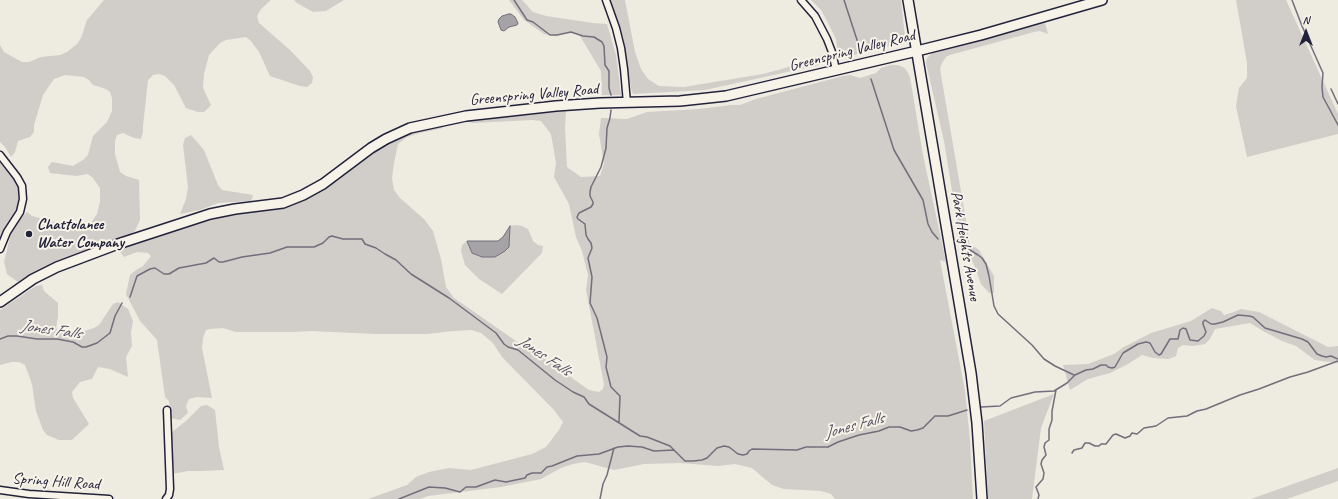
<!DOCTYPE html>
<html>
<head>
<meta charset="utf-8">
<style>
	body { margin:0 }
	#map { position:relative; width:1338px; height:499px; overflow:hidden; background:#eeebe1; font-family:Caveat,sans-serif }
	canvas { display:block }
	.north { position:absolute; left:1286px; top:12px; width:40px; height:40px; -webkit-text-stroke:3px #f7f3e8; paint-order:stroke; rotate:0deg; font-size:11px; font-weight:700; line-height:16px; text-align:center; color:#22223b }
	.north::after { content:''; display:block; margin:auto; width:14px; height:18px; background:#22223b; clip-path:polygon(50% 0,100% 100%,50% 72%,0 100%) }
</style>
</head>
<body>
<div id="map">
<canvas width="1338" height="499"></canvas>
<div class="north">N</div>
</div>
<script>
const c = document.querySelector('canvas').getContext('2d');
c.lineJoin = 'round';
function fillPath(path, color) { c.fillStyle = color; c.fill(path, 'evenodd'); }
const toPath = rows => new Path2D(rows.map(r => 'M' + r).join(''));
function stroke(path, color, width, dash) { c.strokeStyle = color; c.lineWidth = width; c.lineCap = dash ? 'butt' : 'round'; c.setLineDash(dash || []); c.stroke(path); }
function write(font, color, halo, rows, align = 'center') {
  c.font = font + ' Caveat,sans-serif'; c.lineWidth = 4; c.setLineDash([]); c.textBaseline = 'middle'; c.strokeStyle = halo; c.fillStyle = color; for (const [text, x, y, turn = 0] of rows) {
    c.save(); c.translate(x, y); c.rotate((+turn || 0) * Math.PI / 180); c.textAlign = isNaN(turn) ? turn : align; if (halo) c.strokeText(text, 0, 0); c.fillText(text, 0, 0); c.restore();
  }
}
fillPath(toPath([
	[104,0,271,0,261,9,257,16,259,23,290,50,310,71,313,77,312,83,307,87,300,86,270,76,259,52,251,41,246,37,226,40,220,43,209,55,204,74,203,88,211,105,204,112,198,112,186,108,174,85,165,76,159,74,153,75,148,80,143,126,143,132,141,139,134,138,123,133,117,135,115,141,115,154,120,172,126,176,139,180,140,220,135,231,126,237,89,249,25,277,18,282,7,274,4,262,12,229,27,212,32,216,70,226,90,224,97,214,100,201,100,188,93,178,88,174,76,176,50,173,48,167,52,162,73,166,83,160,88,155,93,136,107,122,112,111,112,98,110,92,106,89,93,85,89,80,84,77,65,75,54,79,43,95,34,125,34,132,30,137,18,141,15,152,11,157,5,147,0,142,0,45,4,52,22,62,29,62,41,57,60,55,67,52,77,44,81,38,87,20],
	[294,0,344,0,326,11,313,12,297,3],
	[509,0,522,0,533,12,546,16,593,23,607,24,616,55,621,95,602,95,601,71,580,36,570,32,556,36,544,34,524,20],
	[610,0,625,0,635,52,641,69,648,79,659,86,684,87,763,74,782,69,828,53,828,63,705,90,633,94,631,88,623,38],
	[811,0,901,0,905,37,901,43,842,58,838,54,836,39,829,25,821,10],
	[1236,0,1286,0,1338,114,1338,134,1247,157,1236,106,1239,88,1247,78,1247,63],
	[1045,23,1048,34,1040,31,1034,32,950,55,946,57,942,63,940,69,969,238,969,243,979,250,994,276,994,293,989,293,981,284,973,262,968,259,963,259,944,141,926,63,927,58,932,53],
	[891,65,897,65,903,67,907,71,910,77,923,155,946,262,940,260,965,391,970,440,973,499,835,499,831,494,821,491,784,489,772,485,752,468,735,464,718,466,680,463,644,464,614,470,585,462,573,464,561,468,541,479,501,487,428,496,420,499,368,499,407,485,416,477,429,472,449,468,471,470,532,454,546,447,559,430,563,422,554,410,502,357,493,343,481,333,471,330,453,331,427,334,377,334,310,331,293,332,236,332,223,328,210,329,206,330,203,338,202,348,212,398,197,397,189,399,186,406,188,413,180,420,171,418,169,401,165,397,157,340,140,321,126,294,130,275,136,270,143,266,151,256,148,253,137,252,124,257,120,252,122,247,196,222,223,215,253,211,276,209,303,200,360,159,393,138,415,130,440,124,443,128,420,133,407,137,398,144,394,163,392,178,394,190,400,198,424,219,433,231,441,259,446,287,454,298,526,348,545,359,589,390,599,392,603,389,604,384,586,290,588,275,582,251,576,237,569,204,554,177,556,163,551,134,541,121,532,120,474,123,464,121,566,111,565,128,567,167,581,177,600,176,604,164,599,134,601,118,627,119,647,112,699,109,731,105,740,105,756,99,843,76,850,75,860,78,876,73,881,68],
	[191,135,204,150,218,185,222,190,253,195,251,201,218,203,200,210,180,214,186,199,188,187,183,145,185,138],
	[0,158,20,186,21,198,18,211,5,230,0,243],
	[516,225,522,226,528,229,533,241,538,245,543,246,542,253,502,294,479,279,465,265,461,251,462,245,467,241,472,253,508,247,510,226],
	[42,285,44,291,58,303,58,316,56,328,61,332,81,332,94,328,99,325,113,304,118,302,128,309,133,321,131,333,132,346,126,357,128,377,110,369,98,367,92,379,80,382,72,392,73,398,89,424,72,440,59,440,47,435,43,430,36,411,32,384,25,365,19,362,12,362,0,365,0,310,36,286],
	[1212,308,1221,311,1224,315,1234,312,1241,309,1259,312,1328,347,1338,346,1338,363,1315,360,1296,346,1282,341,1263,331,1250,323,1215,329,1210,339,1205,344,1193,346,1183,345,1178,348,1176,356,1169,359,1153,358,1142,355,1128,364,1110,373,1088,379,1070,390,1063,365,1088,364,1114,354,1124,347,1151,333,1191,321],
	[1054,394,1041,428,1032,499,988,499,984,421],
	[207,405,215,410,219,447,224,470,202,471,188,471,172,474,172,432,187,420,201,406],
	[1338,468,1338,481,1287,499,1251,499]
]), '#d1cdc9');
const water = toPath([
	[509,14,511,14,515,17,518,23,517,25,509,27,504,31,501,30,498,22,499,19,502,16,509,14],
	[510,226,509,247,505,251,495,257,482,257,472,253,467,241,498,241,503,237,510,226]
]);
fillPath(water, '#a6a3a6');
stroke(water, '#716f7b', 1);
stroke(toPath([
	[514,0,527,20,533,22,550,35,557,35,571,32,583,36,594,37,602,42,604,46,605,65,609,71,609,88,611,95],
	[844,0,860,49],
	[1292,0,1302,26,1323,73,1322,87,1323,97,1338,125],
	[871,79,894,150,923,200,928,224,932,232,938,239],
	[1331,89,1338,104],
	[611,110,610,118,607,128,606,148,601,167,591,187,590,192,590,196,593,202,593,204,591,207,579,213,577,217,578,219,585,224,586,235,588,239,591,243,592,248,588,258,592,277,590,303,597,318,607,357,606,367,611,387,620,396,619,422],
	[961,246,967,248,978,255,982,258,986,264,989,276,994,306,998,314,1032,345,1044,359,1055,366,1074,375],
	[130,297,137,276,150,269,155,268,164,274,169,274,179,268,206,263,214,258,219,262,223,262,242,257,270,253,287,247,314,247,323,243,329,237,332,236,343,239,362,239,365,244,376,248,385,254,396,260,411,274,449,298,496,333,504,344,508,347,518,350,555,380,573,392,584,397,589,404,640,436,647,437,670,446,685,461,693,461,702,460,707,458,717,448,724,446,729,447,738,454,743,455,747,454,749,451,752,449,797,450,806,447,828,447,838,442,859,435,879,431,889,427,900,427,911,431,917,430,923,428,935,416,948,416,967,410],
	[0,339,8,336,17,336,37,339,57,339,73,342,82,347,86,347,97,343,110,333,115,316,122,303],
	[981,407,1000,406,1011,398,1035,392,1054,391,1067,383,1075,375,1086,370,1093,369,1101,365,1106,365,1108,367,1112,368,1115,367,1123,353,1138,344,1146,342,1150,343,1155,352,1159,355,1161,354,1170,339,1178,339,1180,330,1183,328,1186,329,1190,340,1198,341,1204,336,1206,332,1203,324,1203,322,1205,320,1211,324,1215,324,1223,322,1238,315,1249,316,1253,317,1265,328,1302,339,1308,342,1317,354,1322,356,1326,357,1331,356,1338,359],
	[1072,453,1074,450,1082,448,1085,443,1089,443,1095,446,1099,446,1101,444,1106,444,1113,435,1116,434,1125,438,1130,436,1132,433,1137,434,1144,428,1156,426,1168,418,1187,416,1197,411,1206,409,1240,395,1259,389,1290,377,1308,372,1338,361],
	[399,499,429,487,445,488,460,492,466,487,476,487,495,480,506,482,525,478,527,475,532,473,541,473,547,467,552,466,577,456,599,454,618,447,628,446,642,447,654,451,674,450],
	[600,499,603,484,607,475,614,448],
	[1038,499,1039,495,1036,487,1043,479,1044,473,1041,464,1042,460,1046,455,1044,447,1045,443,1049,440,1049,429,1052,420,1052,411,1056,390]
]), '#716f7b', 1.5);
const minor = toPath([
	[606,0,616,28,621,48,624,69,627,103],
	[801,0,815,16,827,39,832,52,836,70],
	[0,155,17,177,22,186,23,199,20,212,7,232,0,249],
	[0,490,29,494,109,499],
	[166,499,169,495,170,489,167,410]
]);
const secondary = toPath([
	[908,0,971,373,977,423,982,499],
	[0,302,33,279,57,267,118,244,210,214,235,209,283,203,303,195,323,184,371,148,386,139,410,128,466,116,556,106,600,103,680,101,726,96,917,51,981,35,1102,0]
]);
stroke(minor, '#22223b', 9);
stroke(secondary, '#22223b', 12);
stroke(minor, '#f7f3e8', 6);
stroke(secondary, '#f7f3e8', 9);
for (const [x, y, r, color] of [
	[29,234,4,"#22223b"]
]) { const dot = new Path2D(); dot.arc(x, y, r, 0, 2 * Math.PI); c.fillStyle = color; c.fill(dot); stroke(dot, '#f7f3e8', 1.5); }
write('16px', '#22223b', '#f7f3e8', [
	["Greenspring Valley Road",852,51,-14],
	["Greenspring Valley Road",534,95,-5],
	["Park Heights Avenue",965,246,80],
	["Spring Hill Road",56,482,4]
]);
write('bold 16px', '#22223b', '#f7f3e8', [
	["Chattolanee",37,225],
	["Water Company",37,243]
], 'left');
write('italic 17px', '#504f60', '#f7f3e8', [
	["Jones Falls",51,330,8],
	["Jones Falls",544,356,34],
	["Jones Falls",854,426,-15]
]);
</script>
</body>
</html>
